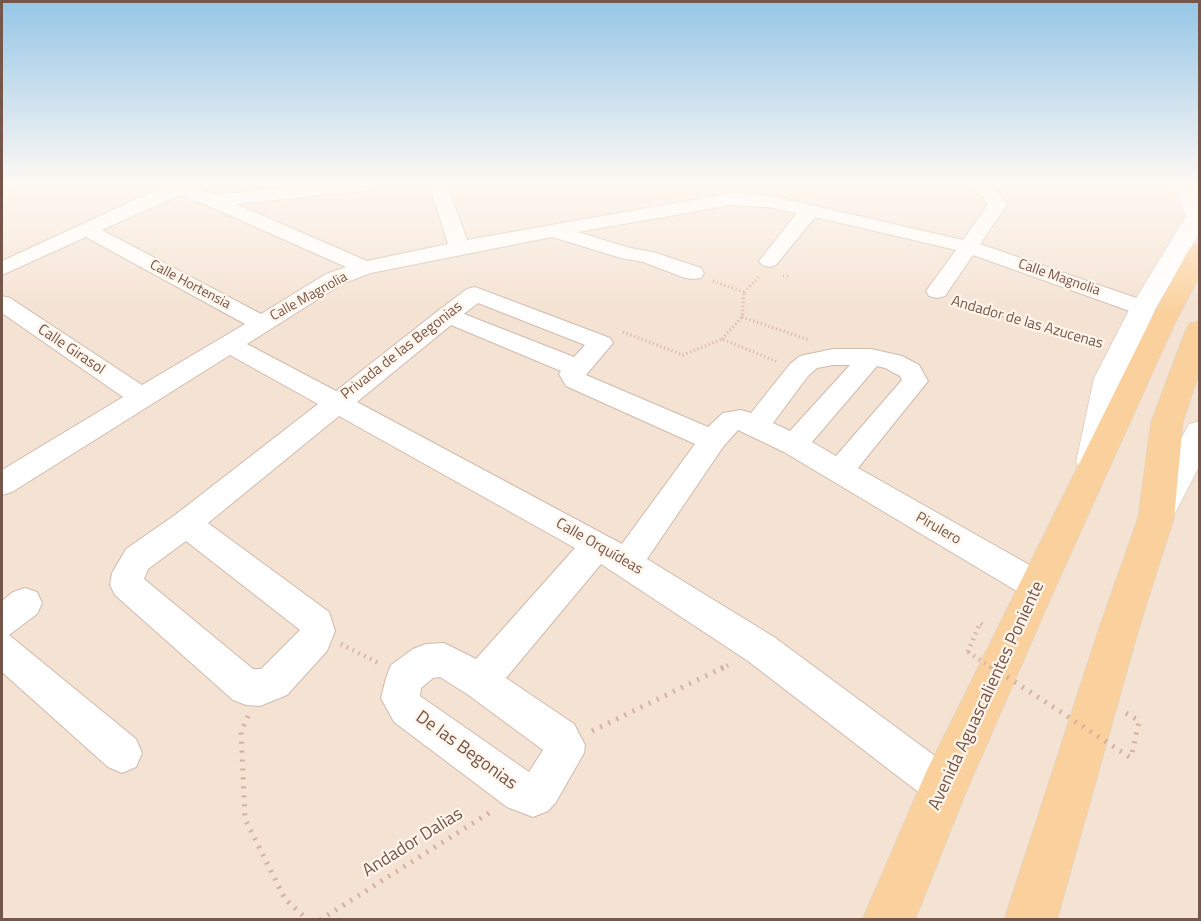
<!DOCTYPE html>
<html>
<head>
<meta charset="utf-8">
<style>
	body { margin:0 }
	#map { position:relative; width:1201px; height:921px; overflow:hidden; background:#fcf1e4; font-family:"Titillium Web",sans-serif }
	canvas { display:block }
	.frame { position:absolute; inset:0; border:3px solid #75564a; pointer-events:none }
</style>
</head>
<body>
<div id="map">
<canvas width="1201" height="921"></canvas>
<div class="frame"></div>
</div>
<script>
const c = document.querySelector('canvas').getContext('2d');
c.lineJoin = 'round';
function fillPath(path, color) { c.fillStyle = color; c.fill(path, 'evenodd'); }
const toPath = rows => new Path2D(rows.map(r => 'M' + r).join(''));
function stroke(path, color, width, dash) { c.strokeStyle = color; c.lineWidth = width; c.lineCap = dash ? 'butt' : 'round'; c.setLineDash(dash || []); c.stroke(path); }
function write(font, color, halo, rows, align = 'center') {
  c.font = font + ' "Titillium Web",sans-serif'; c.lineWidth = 4.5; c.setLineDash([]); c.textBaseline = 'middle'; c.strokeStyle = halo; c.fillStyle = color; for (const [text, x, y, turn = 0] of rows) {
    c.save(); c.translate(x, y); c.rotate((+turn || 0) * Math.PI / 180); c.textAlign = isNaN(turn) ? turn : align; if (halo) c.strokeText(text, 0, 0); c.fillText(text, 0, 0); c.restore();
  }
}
fillPath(toPath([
	[1199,184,1199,919,2,920,2,185]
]), '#f4e2d2');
const minor = toPath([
	[325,184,389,184,386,188,380,189,236,204,367,261,448,244,429,184,447,184,467,240,732,193,767,195,963,240,988,205,983,197,964,184,987,184,995,189,1007,205,980,244,1151,303,1154,308,1151,313,1143,315,1135,313,973,255,945,296,937,298,929,296,926,291,956,250,815,217,776,265,769,267,762,265,759,261,797,213,767,207,732,205,578,232,630,248,653,252,701,268,704,273,701,278,693,279,685,278,643,262,621,258,552,237,371,273,342,284,247,344,336,391,439,310,467,289,475,287,610,338,613,343,586,375,708,427,723,413,741,410,751,413,790,364,800,356,833,349,871,349,902,356,919,365,928,381,858,468,1049,576,1054,586,1049,596,1037,601,1025,596,784,452,738,430,723,447,647,559,774,637,958,773,964,787,958,801,944,807,930,801,748,661,601,564,506,678,574,724,585,745,584,753,556,802,548,811,533,817,507,807,394,722,381,698,386,678,391,665,413,649,426,644,444,643,476,659,575,548,339,416,208,523,329,612,335,631,327,651,287,695,260,706,246,705,233,700,115,595,110,585,112,573,126,549,175,515,318,404,230,355,12,492,2,495,2,470,123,397,2,313,2,296,10,298,142,385,245,324,86,237,2,275,2,261,143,196,175,184,192,186,215,195,325,184],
	[180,195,206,205,346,267,326,274,261,314,102,230,180,195],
	[478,303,585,345,574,357,464,314,478,303],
	[451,325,561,371,559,374,566,386,695,444,622,544,357,402,451,325],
	[833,365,850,365,790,431,773,423,808,376,817,368,833,365],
	[877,366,885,368,900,376,902,380,836,456,812,442,877,366],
	[186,541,300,630,261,669,253,669,144,579,148,569,186,541],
	[440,677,467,694,543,750,529,772,420,696,421,688,433,678,440,677],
	[25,588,37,592,42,603,37,614,9,635,136,739,142,753,136,767,122,773,108,767,2,672,2,601,13,592,25,588]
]);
const tertiary = toPath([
	[1162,184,1186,184,1197,191,1200,196,1200,232,1156,308,1124,378,1110,462,1105,471,1093,475,1081,471,1076,462,1094,378,1130,308,1186,216,1180,199,1162,184],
	[1200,421,1200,465,1170,523,1158,527,1146,523,1140,513,1146,503,1189,424,1200,421]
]);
const primary = toPath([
	[1200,244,1200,275,1176,321,1056,586,964,797,915,920,862,920,927,770,1150,321,1188,251,1192,246,1200,244],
	[1200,321,1200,371,1183,422,1174,518,1139,628,1057,920,1004,920,1099,628,1138,518,1151,422,1186,329,1190,323,1200,321]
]);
stroke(minor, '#d0baae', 2);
stroke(tertiary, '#d0baae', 1);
stroke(primary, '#d8d0cc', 1);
stroke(toPath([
	[783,276,791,276],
	[713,281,744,292],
	[744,292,760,276],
	[956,303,1099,343],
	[742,317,809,340],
	[623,332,683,355,722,339,778,362],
	[722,339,742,317,744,292]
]), '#d6b09f', 3, [1, 3]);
stroke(toPath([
	[341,644,380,664],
	[968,652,980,623,986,627],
	[721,669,731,664]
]), '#d6b09f', 4.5, [1.5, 5]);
stroke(toPath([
	[1126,713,1139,721,1131,758],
	[248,716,241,732,245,819,285,899,308,920],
	[592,731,724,667],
	[320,920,492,811]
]), '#d6b09f', 5, [2, 7]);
fillPath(minor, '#fff');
fillPath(tertiary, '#fff');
fillPath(primary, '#fad19d');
stroke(toPath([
	[968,652,994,669]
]), '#d6b09f', 4.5, [1.5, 5]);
stroke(toPath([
	[992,667,1131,758]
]), '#d6b09f', 5, [2, 7]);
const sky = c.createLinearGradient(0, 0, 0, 313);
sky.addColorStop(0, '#95c6e7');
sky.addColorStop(0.59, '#fef9f3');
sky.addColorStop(1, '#fef9f300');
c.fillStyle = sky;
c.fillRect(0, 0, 1201, 313);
write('14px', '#75564a', '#fff5ea', [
	["Calle Magnolia",1059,278,19],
	["Calle Hortensia",190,285,28],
	["Calle Magnolia",309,297,-29]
]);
write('15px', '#75564a', '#fff5ea', [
	["Andador de las Azucenas",1027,323,16],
	["Calle Girasol",71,350,34],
	["Privada de las Begonias",402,351,-38],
	["Pirulero",938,529,30],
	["Calle Orquídeas",599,547,30]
]);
write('18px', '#75564a', '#fff5ea', [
	["Avenida Aguascalientes Poniente",987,696,-65],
	["De las Begonias",466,751,36],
	["Andador Dalias",413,843,-32]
]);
</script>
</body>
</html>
